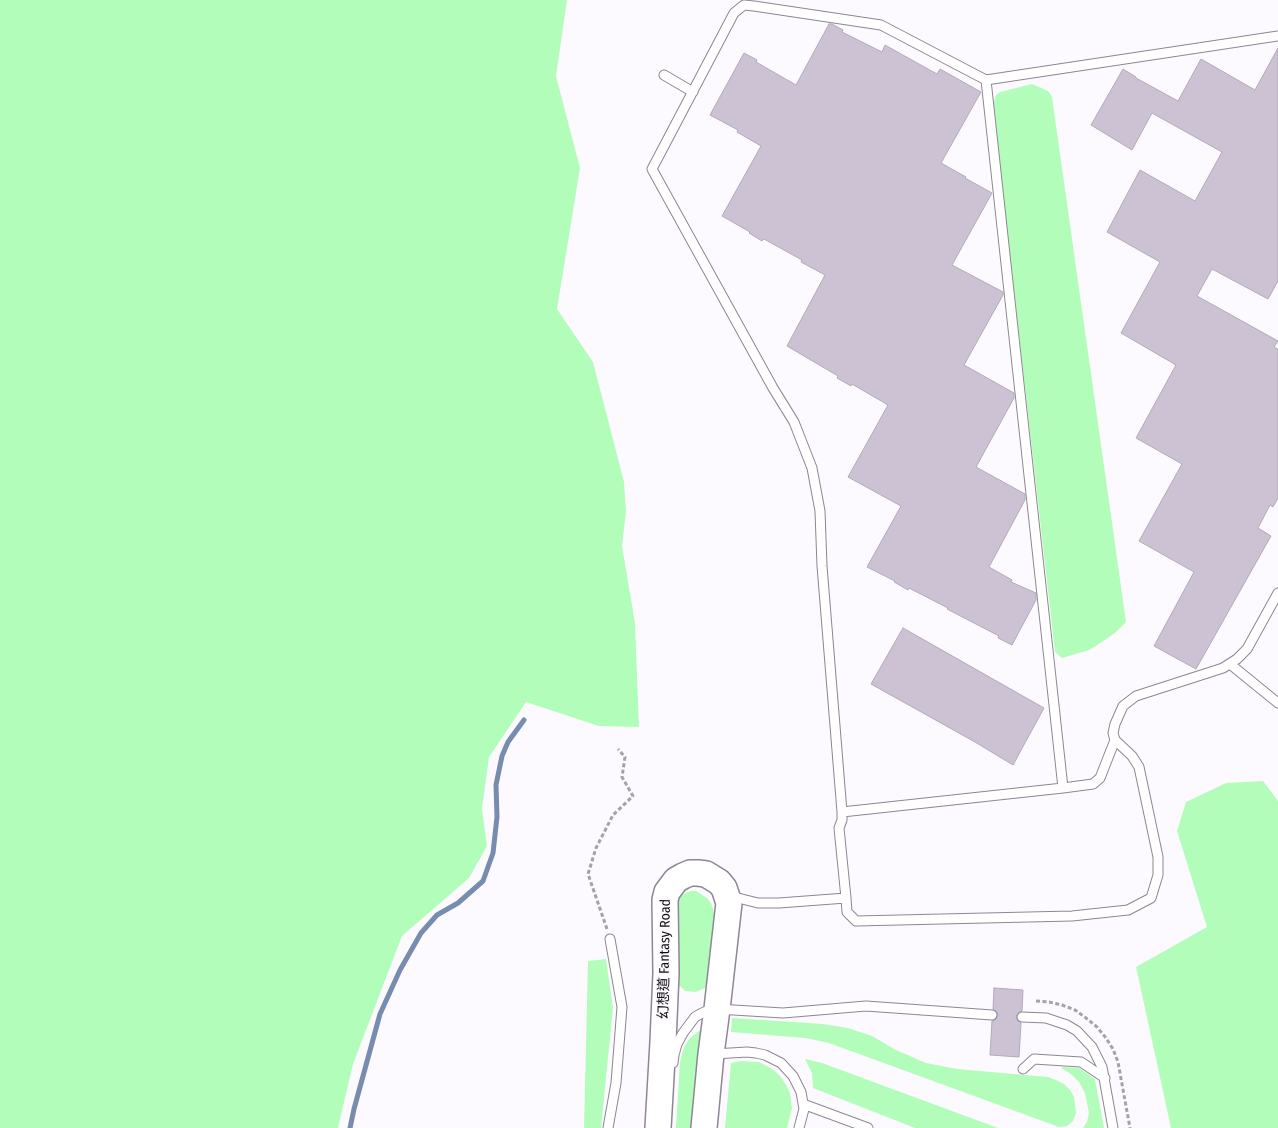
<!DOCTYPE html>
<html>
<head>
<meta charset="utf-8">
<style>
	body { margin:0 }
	canvas { display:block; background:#fcfafe }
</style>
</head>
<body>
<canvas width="1278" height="1128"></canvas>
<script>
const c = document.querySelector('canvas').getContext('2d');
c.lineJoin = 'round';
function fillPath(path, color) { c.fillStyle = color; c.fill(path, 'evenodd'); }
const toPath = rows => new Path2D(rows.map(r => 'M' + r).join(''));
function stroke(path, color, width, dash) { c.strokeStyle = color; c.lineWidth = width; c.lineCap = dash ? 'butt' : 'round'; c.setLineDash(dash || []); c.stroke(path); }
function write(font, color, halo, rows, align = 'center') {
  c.font = font + ' "Fira Sans Condensed","Noto Sans TC",sans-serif'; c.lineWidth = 4; c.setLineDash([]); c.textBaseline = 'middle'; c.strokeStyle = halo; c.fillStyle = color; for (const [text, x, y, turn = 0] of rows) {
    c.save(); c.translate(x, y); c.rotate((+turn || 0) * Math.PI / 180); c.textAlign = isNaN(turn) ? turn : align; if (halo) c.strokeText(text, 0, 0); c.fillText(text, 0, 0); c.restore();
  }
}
fillPath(toPath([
	[0,0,567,0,556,76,580,168,557,309,593,362,624,482,626,511,622,546,635,623,639,727,599,726,526,702,489,757,482,809,487,846,469,878,402,936,353,1064,338,1128,0,1128],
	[1032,84,1048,91,1052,97,1126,622,1115,633,1096,646,1089,650,1062,658,1055,652,993,105,996,95,1000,92],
	[1263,781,1278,801,1278,1128,1171,1128,1136,967,1207,927,1177,831,1186,802,1226,783],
	[691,891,696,891,707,898,711,903,715,915,708,984,705,988,696,992,685,991,678,984,678,899,681,895],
	[606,959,613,1008,601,1128,584,1128,588,961],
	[732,1018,823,1024,848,1028,872,1036,896,1050,926,1063,957,1069,1048,1077,1056,1080,1064,1084,1070,1090,1074,1097,1076,1113,1073,1121,1067,1126,1059,1127,829,1043,806,1038,731,1032],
	[704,1027,695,1128,676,1128,680,1062,682,1053,685,1045,690,1038],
	[805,1059,822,1063,998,1128,915,1128,813,1088,812,1073],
	[741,1061,759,1062,767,1066,775,1071,781,1077,786,1085,790,1093,791,1102,792,1108,787,1128,725,1128,731,1063],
	[1062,1067,1079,1068,1095,1079,1104,1128,1083,1128,1087,1122,1089,1113,1085,1093,1079,1082,1071,1074,1061,1068]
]), '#b2fdba');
stroke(toPath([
	[350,1128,354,1109,380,1014,400,970,421,933,437,915,458,903,483,881,493,853,497,817,496,785,502,756,508,742,524,720]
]), '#778cae', 5);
const building = toPath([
	[829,24,832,24,843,30,842,32,882,52,885,45,937,74,940,69,981,92,941,163,966,177,965,178,992,193,952,265,1003,292,1003,295,964,365,1014,393,1014,398,976,467,1025,494,1025,500,989,567,1012,580,1011,582,1036,593,1036,600,1012,645,998,638,999,636,947,609,948,608,909,588,908,590,894,582,895,581,867,567,901,506,848,477,888,405,852,384,851,386,837,378,838,376,787,346,825,275,801,262,802,260,764,239,762,241,749,233,750,232,722,216,761,146,737,132,738,130,710,115,744,53,757,60,756,62,796,85,829,24],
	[1278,48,1278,281,1268,299,1212,269,1197,296,1278,341,1274,347,1278,349,1278,498,1273,507,1270,505,1258,528,1271,536,1196,669,1154,646,1194,572,1139,541,1182,464,1136,438,1176,365,1121,333,1160,262,1107,232,1140,170,1195,201,1222,152,1152,113,1132,150,1091,125,1123,69,1136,77,1136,78,1178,101,1201,59,1255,90,1278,48],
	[903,628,1044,708,1013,765,975,742,871,684,903,628],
	[994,988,1023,990,1022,1011,1019,1012,1016,1016,1017,1020,1021,1023,1019,1057,990,1055,992,1021,995,1020,998,1016,997,1012,993,1009,994,988]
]);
fillPath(building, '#ccc2d3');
stroke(building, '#b3a9b9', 1);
const lane = toPath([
	[664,75,693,92],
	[1230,664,1278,703],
	[1063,788,1093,784,1100,778,1115,740],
	[842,812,1063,788,986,80],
	[730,896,758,903,779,903,846,898,847,912,856,921,1072,916,1128,910,1151,898,1158,875,1158,857,1139,767,1132,756,1115,740,1113,733,1115,724,1123,706,1136,696,1223,668,1237,659,1247,649,1278,593],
	[846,898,839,828,842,820,842,812,822,566,820,511,812,468,794,422,773,388,652,169,734,13,744,5,754,6,881,25,986,80,1278,36],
	[1022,1017,1046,1018,1067,1025,1077,1031,1092,1047,1102,1067,1113,1128],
	[714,1054,747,1052,756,1053,765,1055,781,1063,793,1076,801,1092,804,1109,799,1128],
	[673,1063,674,1055,677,1044,683,1033,695,1017,702,1013,709,1010,717,1009,783,1013,866,1006,992,1015],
	[1023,1069,1034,1059,1081,1062,1105,1078],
	[803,1104,868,1128],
	[608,1128,616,1083,622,1007,610,939]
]);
const secondary = toPath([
	[658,1128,663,1042,666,973,665,900,667,892,676,880,683,876,690,873,698,873,706,874,719,882,724,888,729,903,717,1009,711,1054,704,1128]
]);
stroke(lane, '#8f8595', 11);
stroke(secondary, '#8f8595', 28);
stroke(toPath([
	[607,929,588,874,596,848,613,815,633,796,622,777,625,757,618,749],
	[1036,1001,1049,1002,1062,1005,1075,1010,1086,1018,1097,1027,1106,1038,1113,1049,1118,1062,1130,1128]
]), '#a4a2a7', 3, [4, 2.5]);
stroke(lane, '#fff', 9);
stroke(secondary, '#fff', 25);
write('14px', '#0e0b11', '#fcfafe', [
	["幻想道 Fantasy Road",665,959,-89]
]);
</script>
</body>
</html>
